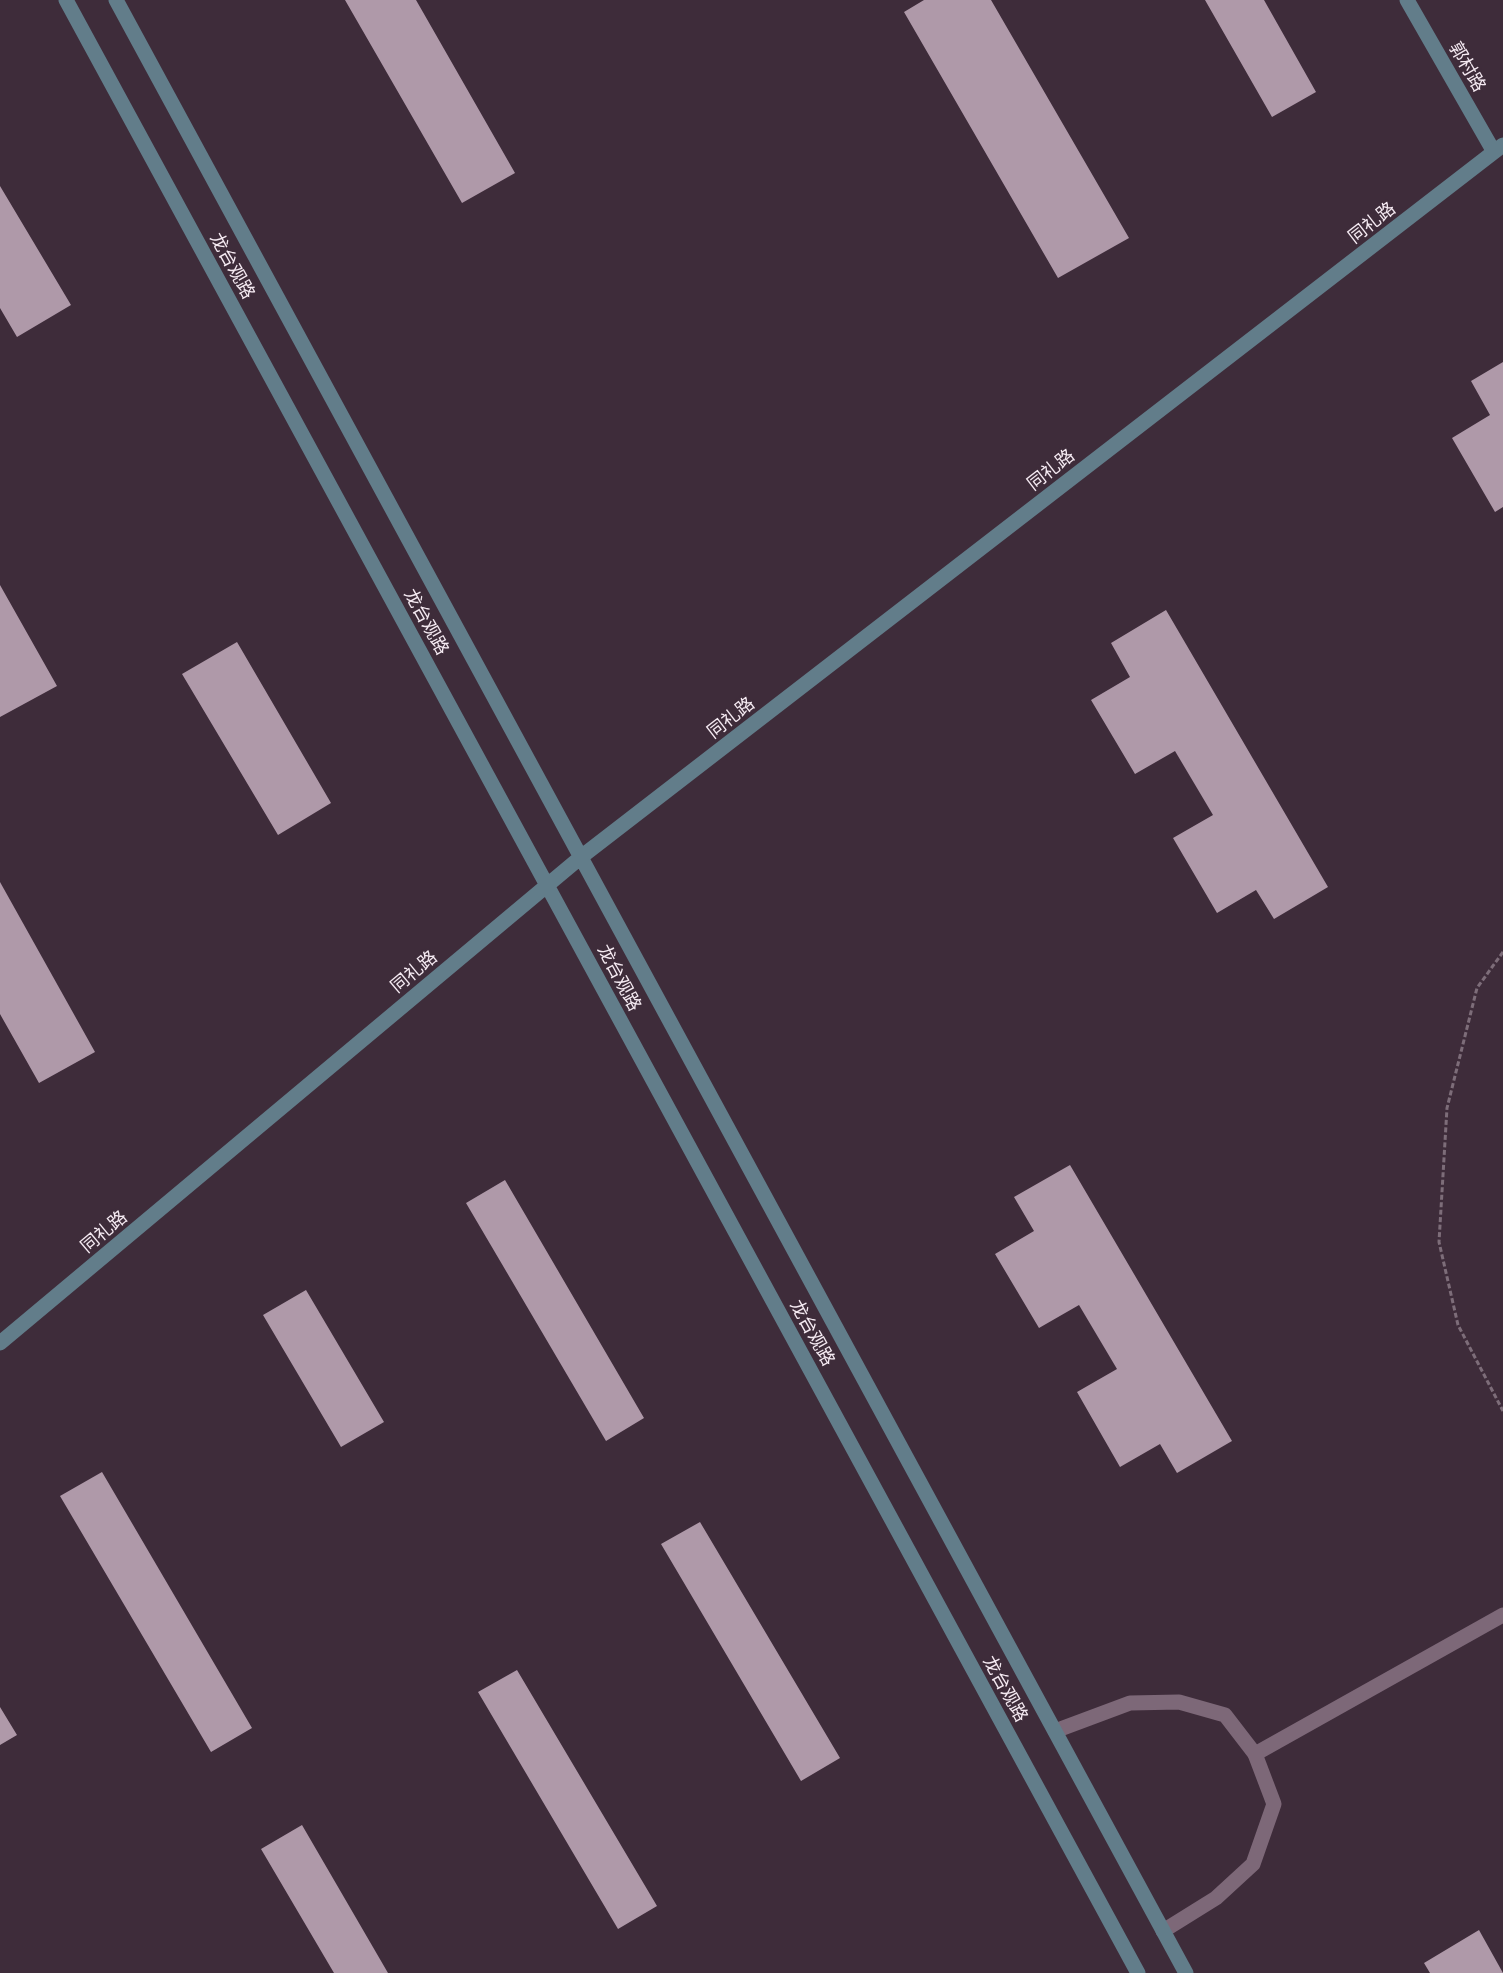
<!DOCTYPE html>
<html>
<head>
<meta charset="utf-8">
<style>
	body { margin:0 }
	canvas { display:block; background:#3e2c3a }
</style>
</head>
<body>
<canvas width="1503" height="1973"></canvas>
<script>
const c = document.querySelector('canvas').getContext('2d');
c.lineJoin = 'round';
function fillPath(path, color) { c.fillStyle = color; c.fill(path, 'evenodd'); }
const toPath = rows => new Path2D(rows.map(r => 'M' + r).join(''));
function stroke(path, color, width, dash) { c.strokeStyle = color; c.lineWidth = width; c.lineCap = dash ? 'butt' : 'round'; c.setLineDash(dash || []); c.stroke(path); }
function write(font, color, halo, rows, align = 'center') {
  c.font = font + ' "Public Sans","Noto Sans SC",sans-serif'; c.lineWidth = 5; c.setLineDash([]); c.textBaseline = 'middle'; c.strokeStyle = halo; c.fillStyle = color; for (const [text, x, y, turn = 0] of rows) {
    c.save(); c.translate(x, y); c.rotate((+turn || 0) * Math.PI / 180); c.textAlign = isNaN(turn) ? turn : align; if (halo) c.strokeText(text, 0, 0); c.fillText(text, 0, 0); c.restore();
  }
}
fillPath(toPath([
	[345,0,416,0,515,173,462,203],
	[924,0,991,0,1129,238,1058,278,904,12],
	[1205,0,1264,0,1316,92,1272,117],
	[0,186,71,305,17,337,0,308],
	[1503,362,1503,507,1495,512,1452,438,1490,415,1471,381],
	[0,585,57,686,0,717],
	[1166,610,1328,887,1274,919,1256,890,1217,913,1173,838,1213,815,1175,751,1135,774,1091,700,1130,677,1111,643],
	[237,642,331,803,278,835,182,674],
	[0,882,95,1052,39,1083,0,1014],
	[1070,1165,1232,1441,1177,1473,1160,1444,1120,1467,1077,1392,1117,1369,1079,1305,1039,1328,995,1254,1034,1231,1014,1197],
	[505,1180,644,1418,606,1441,466,1203],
	[306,1290,384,1422,341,1447,263,1315],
	[102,1472,252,1728,211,1752,60,1496],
	[700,1522,840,1758,801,1781,661,1544],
	[517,1670,657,1906,618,1929,478,1692],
	[0,1707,17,1735,0,1745],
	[302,1825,388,1973,334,1973,261,1849],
	[1479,1930,1503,1973,1430,1973,1424,1963]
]), '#af99a9');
stroke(toPath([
	[1503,952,1477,988,1447,1108,1439,1242,1458,1325,1503,1411]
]), '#7d6d79', 3, [5, 2.5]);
stroke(toPath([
	[1255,1754,1503,1615]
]), '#7d6878', 15);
stroke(toPath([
	[1055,1731,1130,1703,1179,1702,1225,1715,1255,1754,1274,1804,1253,1864,1216,1898,1163,1931]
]), '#7d6878', 15);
stroke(toPath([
	[66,0,1138,1973],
	[116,0,1186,1973],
	[1407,0,1494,152],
	[0,1343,581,857,1503,145]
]), '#627d8a', 15);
write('18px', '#f5eaf2', '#3e2c3a', [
	["郭村路",1467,67,60],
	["同礼路",1372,223,-38],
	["龙台观路",232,266,61],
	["同礼路",1051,470,-38],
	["龙台观路",426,622,61],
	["同礼路",731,718,-38],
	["同礼路",414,972,-40],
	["龙台观路",619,978,62],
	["同礼路",104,1232,-40],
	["龙台观路",812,1333,61],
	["龙台观路",1005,1689,61]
]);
</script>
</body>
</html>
